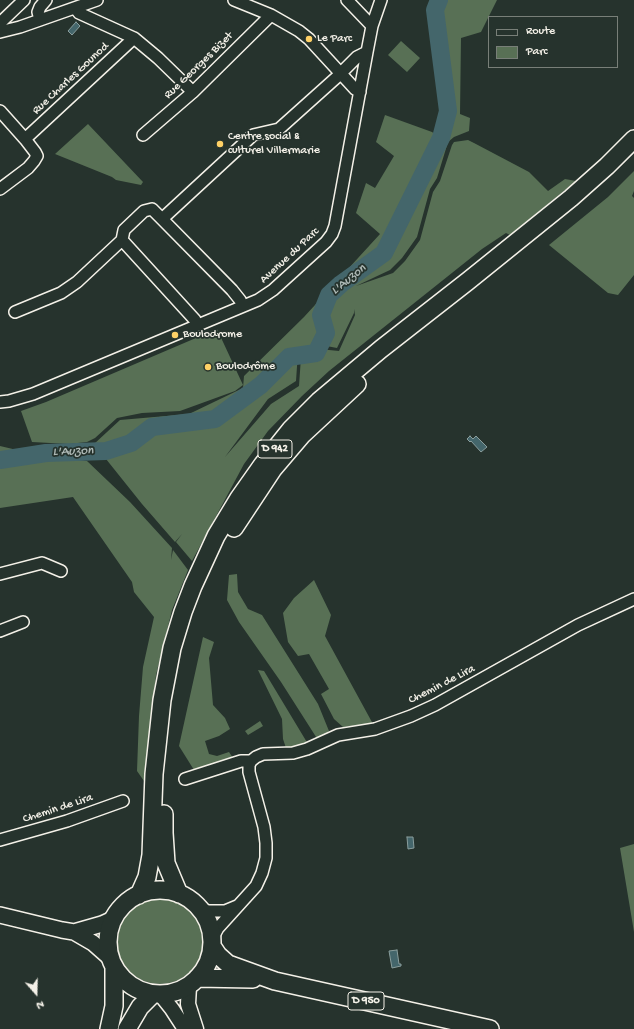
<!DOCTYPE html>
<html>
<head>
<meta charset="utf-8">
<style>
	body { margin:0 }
	#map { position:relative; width:634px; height:1029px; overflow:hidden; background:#26332d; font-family:"Gochi Hand",sans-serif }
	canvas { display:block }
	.legend { position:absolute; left:488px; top:16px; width:130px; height:52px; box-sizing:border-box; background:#26332d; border:1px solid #787f78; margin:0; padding:5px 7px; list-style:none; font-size:12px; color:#f4f1e8 }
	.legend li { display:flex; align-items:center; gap:8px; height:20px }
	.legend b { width:20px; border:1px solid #787f78 }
	.north { position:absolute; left:16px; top:973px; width:40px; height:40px; -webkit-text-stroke:3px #26332d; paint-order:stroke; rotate:160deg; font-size:11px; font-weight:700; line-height:16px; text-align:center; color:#f4f1e8 }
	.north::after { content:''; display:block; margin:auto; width:14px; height:18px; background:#f4f1e8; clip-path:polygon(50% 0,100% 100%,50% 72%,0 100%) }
</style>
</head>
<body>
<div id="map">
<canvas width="634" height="1029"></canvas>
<ul class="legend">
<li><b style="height:5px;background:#26332d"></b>Route</li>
<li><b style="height:11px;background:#587055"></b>Parc</li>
</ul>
<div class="north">N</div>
</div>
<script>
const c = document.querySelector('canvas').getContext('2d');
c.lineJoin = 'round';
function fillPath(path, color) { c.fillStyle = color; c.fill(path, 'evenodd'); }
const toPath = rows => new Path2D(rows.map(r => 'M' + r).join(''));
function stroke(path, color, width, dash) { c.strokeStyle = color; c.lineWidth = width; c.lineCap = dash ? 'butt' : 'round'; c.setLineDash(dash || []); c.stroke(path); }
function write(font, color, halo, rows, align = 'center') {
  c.font = font + ' "Gochi Hand",sans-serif'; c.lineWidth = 3.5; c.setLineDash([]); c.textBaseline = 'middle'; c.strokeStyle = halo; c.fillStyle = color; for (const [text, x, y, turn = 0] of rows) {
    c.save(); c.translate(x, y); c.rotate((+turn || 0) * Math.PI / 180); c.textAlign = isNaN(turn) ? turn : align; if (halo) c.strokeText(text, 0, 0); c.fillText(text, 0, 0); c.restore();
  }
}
fillPath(toPath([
	[443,0,497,0,481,32,461,38,460,114,470,118,469,131,454,137,448,142,437,178,430,189,417,237,402,258,390,270,356,286,393,273,405,261,420,240,433,192,440,181,452,145,454,142,468,140,474,143,529,172,548,191,565,179,576,181,510,235,506,233,482,249,329,371,302,396,268,431,244,464,192,561,176,542,182,534,175,542,142,504,94,444,120,420,189,414,243,388,244,376,304,317,380,234,356,213,366,183,375,188,394,156,376,142,385,115,432,132,443,140,451,112,439,10],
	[354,309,355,315,339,351,319,349,316,355,301,357,299,386,271,404,225,457,268,399,296,381,298,352,313,350,316,344,337,348,354,313],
	[401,41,420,58,407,72,388,55],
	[88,124,143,182,141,185,116,180,112,177,55,154],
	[634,171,634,191,632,196,634,198,634,275,618,295,608,293,549,245,608,197],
	[217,329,243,385,235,391,180,411,142,413,117,418,95,438,87,442,69,444,32,442,21,411,46,402],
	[0,446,47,457,87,461,130,502,172,548,171,560,173,550,188,570,172,610,156,675,144,781,137,771,139,716,143,667,154,617,134,592,132,582,73,497,0,508],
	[237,574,238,592,248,609,262,615,318,704,329,731,318,740,281,682,239,622,227,600,229,575],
	[314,580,331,615,325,636,373,724,343,727,334,719,321,694,329,689,309,654,298,656,288,642,283,613,294,598],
	[203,637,214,642,209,658,213,705,225,718,230,729,219,736,205,741,209,754,217,756,229,752,233,758,194,770,179,746],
	[258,670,264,671,308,744,299,748,286,748,283,739,282,719],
	[260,721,263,726,248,735,245,731],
	[634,844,634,932,620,848],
	'117 941a43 43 0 1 1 86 0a43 43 0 1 1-86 0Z'
]), '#587055');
const water = toPath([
	[76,22,80,26,72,35,68,31,76,22],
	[470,436,473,439,476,436,487,447,481,452,471,441,470,442,467,439,470,436],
	[407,837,413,837,414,848,408,849,407,837],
	[397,950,399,964,401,964,401,966,392,968,389,951,397,950]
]);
fillPath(water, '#44666b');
stroke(water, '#8a9e9d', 1);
stroke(toPath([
	[0,460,46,453,106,451,131,443,152,427,215,419,261,385,289,357,316,353,326,333,321,315,329,295,341,284,384,253,441,138,448,111,435,10,439,0]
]), '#44666b', 18);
const minor = toPath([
	[234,0,271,15,299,31,309,39,355,89,360,92],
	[347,0,372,26],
	[75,8,79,13,134,38,158,58,193,92],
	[40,20,38,12,40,7,46,0],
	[0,23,24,0],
	[0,32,20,27,97,0],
	[0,111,25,139,35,152,37,156,34,161,28,168,0,189],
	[143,135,193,92,271,15],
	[25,139,134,38],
	[162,219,253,135,279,129,337,77,357,57,367,52],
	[15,312,61,293,77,282,122,240],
	[198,325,195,320,122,240,124,230,144,211,152,209,162,219,232,290,240,300,243,306],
	[0,402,9,401,33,394,258,300,273,290,326,242,332,234,335,226,367,52,372,26,381,0],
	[0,574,42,563,61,571],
	[0,631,23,622],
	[185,779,241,761,251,761],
	[0,840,67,821,123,801],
	[201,910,209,911,225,911,237,906],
	[212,939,218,928,256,886,262,873,266,858,266,843,264,827,249,772,249,765,251,761,256,757,263,754,293,753,307,749,338,735,375,729,411,716,435,705,578,625,634,599]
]);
const tertiary = toPath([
	[189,986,188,1004,196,1029],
	[160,994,172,1009,185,1029]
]);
const secondary = toPath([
	[0,915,62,930,74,932,93,943,110,958],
	[74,932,102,924,113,919]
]);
const primary = toPath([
	[234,528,273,469,302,435,357,384],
	[164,814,164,833,166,863,179,894],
	'108 942a52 52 0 1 1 104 0a52 52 0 1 1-104 0Z',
	[139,895,147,877,151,855,154,774,162,700,172,648,183,612,193,586,216,536,239,498,263,464,291,429,319,401,381,349,468,281,571,198,607,166,634,139],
	[212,946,218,955,228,964,275,981,490,1029],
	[197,978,253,979],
	[109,1029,114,1006,114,967],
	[127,1029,140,1007,153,994]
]);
stroke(minor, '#f4f1e8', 14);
stroke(tertiary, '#f4f1e8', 17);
stroke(secondary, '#f4f1e8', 18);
stroke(primary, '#f4f1e8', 20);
stroke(minor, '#26332d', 11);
stroke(tertiary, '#26332d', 14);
stroke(secondary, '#26332d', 15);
stroke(primary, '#26332d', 17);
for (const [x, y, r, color] of [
	[309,39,4,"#ffd166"],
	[220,144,4,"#ffd166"],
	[175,335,4,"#ffd166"],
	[208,367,4,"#ffd166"]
]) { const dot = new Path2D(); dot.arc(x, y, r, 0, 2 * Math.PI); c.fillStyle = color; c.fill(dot); stroke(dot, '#26332d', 1.5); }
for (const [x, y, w] of [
	[275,449,34],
	[366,1001,36]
]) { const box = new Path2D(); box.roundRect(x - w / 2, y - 9, w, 18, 3); c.fillStyle = '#26332d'; c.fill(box); stroke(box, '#f4f1e8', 1); }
write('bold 11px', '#f4f1e8', null, [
	["D 942",275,449],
	["D 950",366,1001]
]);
write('12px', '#f4f1e8', '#26332d', [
	["Le Parc",317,39],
	["Centre social &",228,137],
	["culturel Villermarie",228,151],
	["Boulodrome",183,335],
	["Boulodrôme",216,367]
], 'left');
write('12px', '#f4f1e8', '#26332d', [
	["Rue Georges Bizet",199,66,-44],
	["Rue Charles Gounod",71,79,-43],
	["Avenue du Parc",290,256,-43],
	["Chemin de Lira",442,685,-27],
	["Chemin de Lira",58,809,-18]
]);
write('italic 13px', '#aeb9b6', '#26332d', [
	["L'Auzon",349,280,-39],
	["L'Auzon",73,452,-2]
]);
</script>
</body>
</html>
